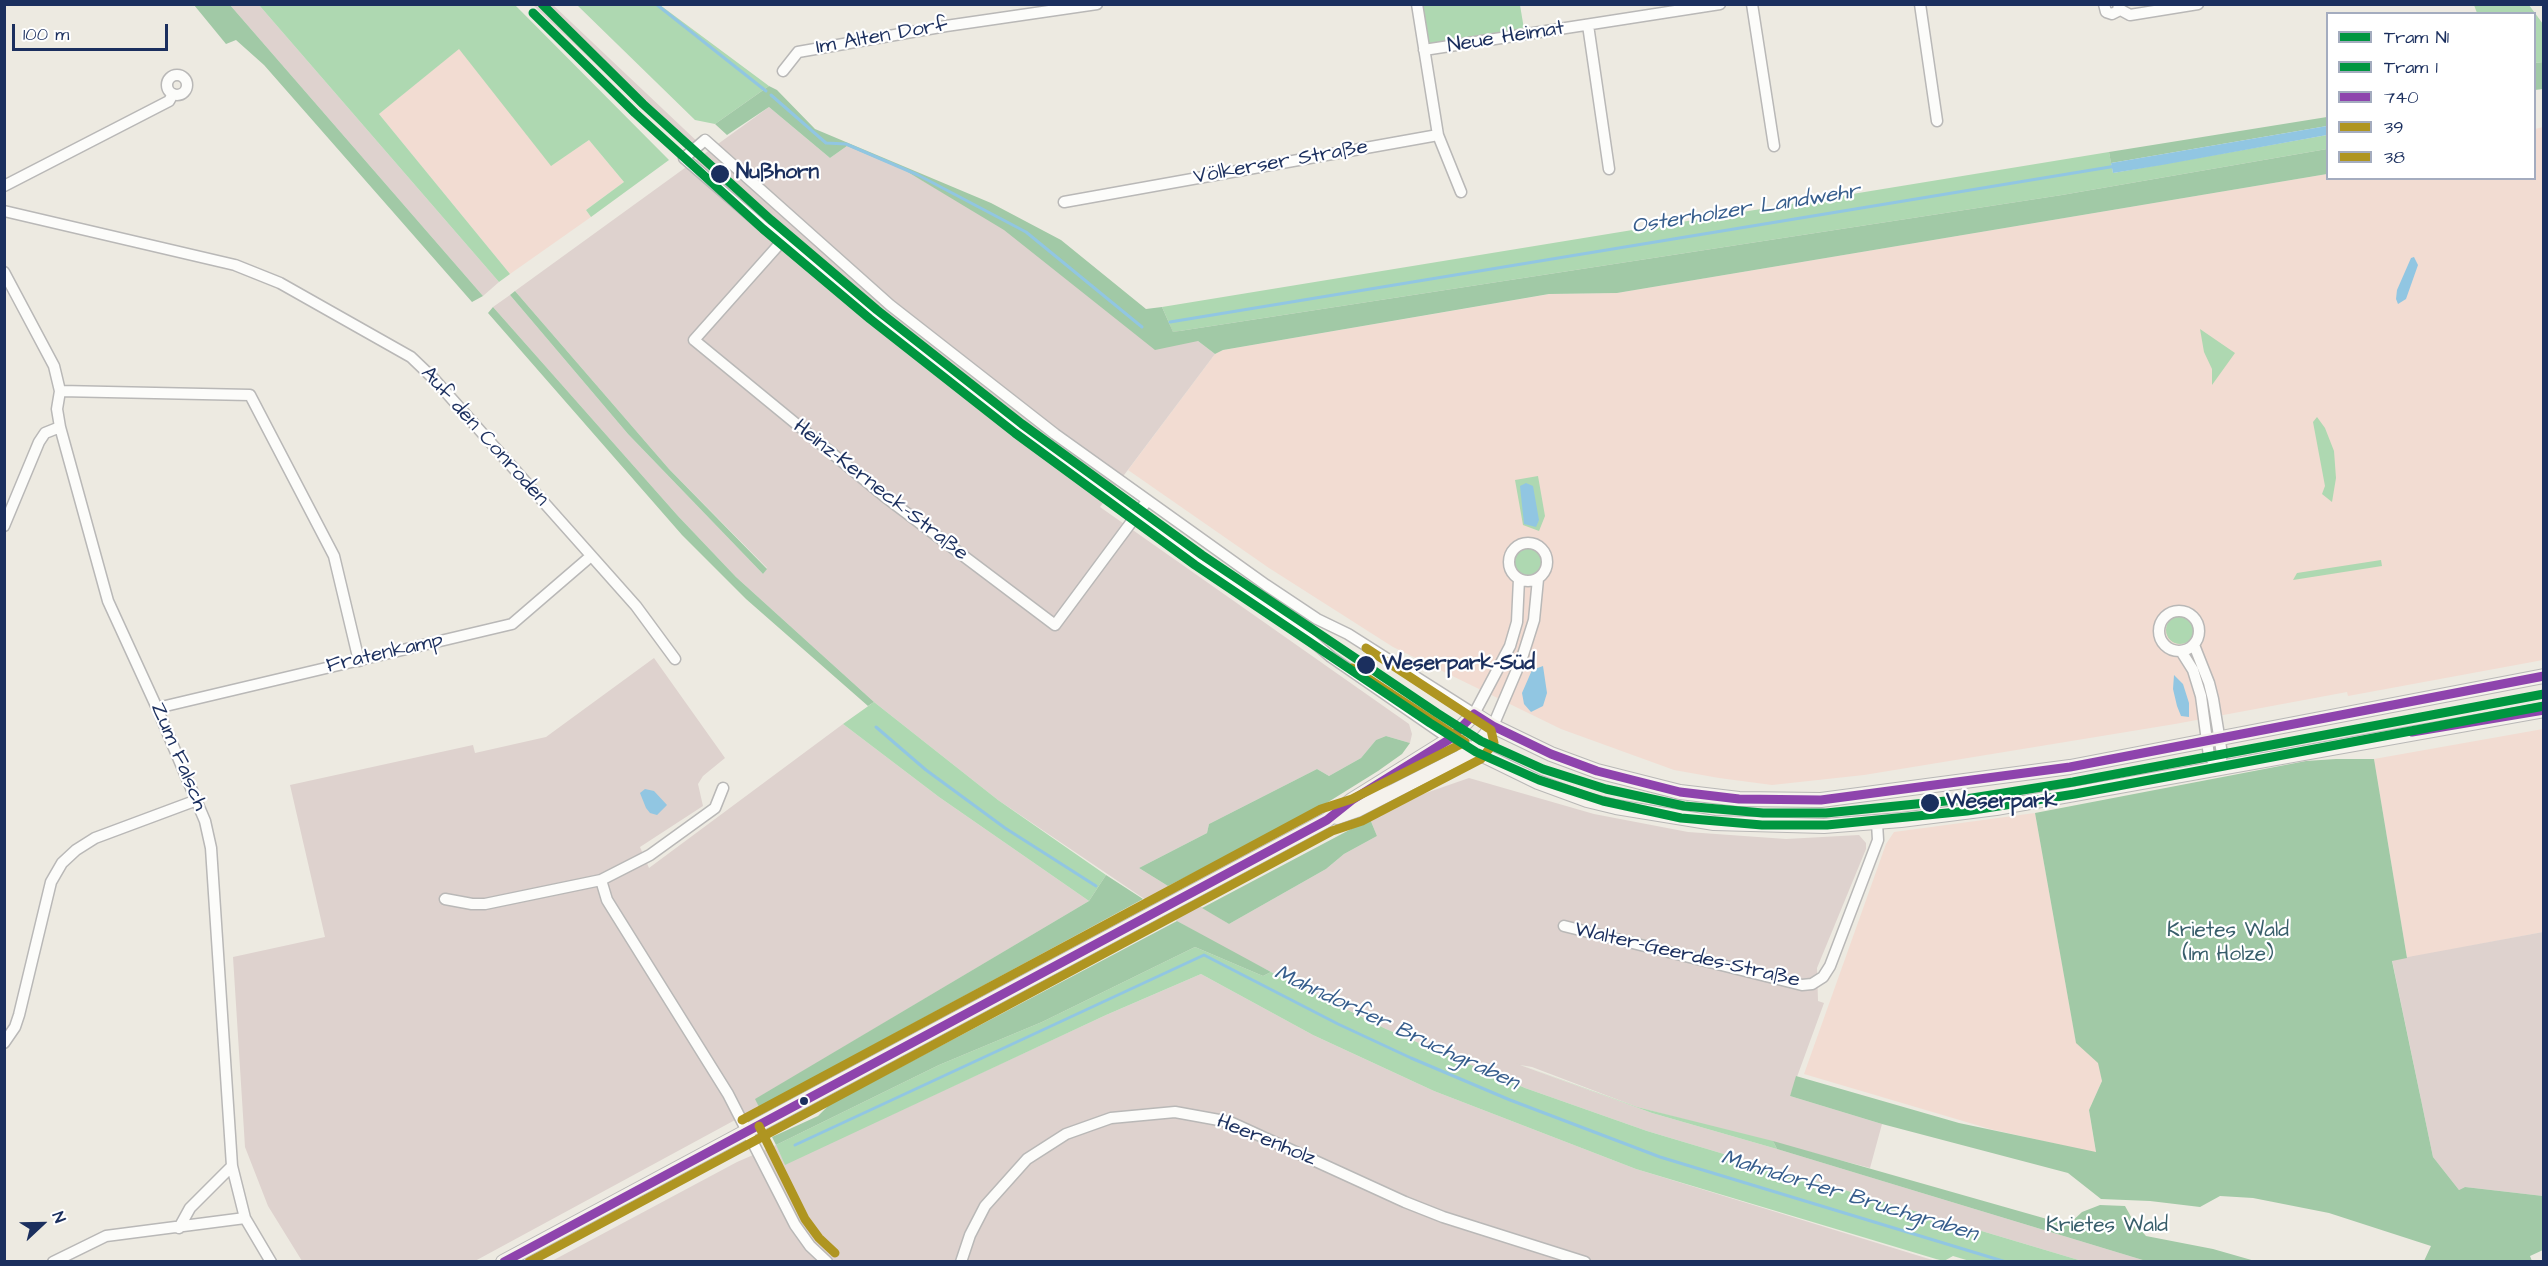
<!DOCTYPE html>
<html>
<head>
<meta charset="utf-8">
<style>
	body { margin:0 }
	#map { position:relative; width:2548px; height:1266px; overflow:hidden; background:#edeae1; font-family:"Architects Daughter",sans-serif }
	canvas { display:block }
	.frame { position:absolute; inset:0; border:6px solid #1b2f5e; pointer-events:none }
	.legend { position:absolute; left:2326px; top:12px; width:210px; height:168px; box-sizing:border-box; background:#fff; border:2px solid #a4acbf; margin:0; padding:8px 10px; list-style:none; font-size:18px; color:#1b2f5e }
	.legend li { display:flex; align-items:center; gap:12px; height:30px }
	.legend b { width:30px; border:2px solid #a4acbf }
	.north { position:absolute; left:12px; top:1194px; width:60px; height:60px; -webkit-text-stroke:4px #fff; paint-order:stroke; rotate:68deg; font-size:16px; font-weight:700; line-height:24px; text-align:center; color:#1b2f5e }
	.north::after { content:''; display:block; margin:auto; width:21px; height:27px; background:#1b2f5e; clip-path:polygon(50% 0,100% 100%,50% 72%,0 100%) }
	.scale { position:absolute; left:12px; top:24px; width:156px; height:27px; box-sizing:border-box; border:3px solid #1b2f5e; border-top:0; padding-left:8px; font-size:18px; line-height:21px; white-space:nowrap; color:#1b2f5e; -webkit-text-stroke:4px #fff; paint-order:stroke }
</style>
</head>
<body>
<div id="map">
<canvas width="2548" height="1266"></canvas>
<div class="frame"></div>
<ul class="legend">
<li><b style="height:8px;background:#009640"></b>Tram N1</li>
<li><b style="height:8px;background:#009640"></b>Tram 1</li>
<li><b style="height:8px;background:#8e44ad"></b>740</li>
<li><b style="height:8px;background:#af9521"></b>39</li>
<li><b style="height:8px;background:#af9521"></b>38</li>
</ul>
<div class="north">N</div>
<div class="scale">100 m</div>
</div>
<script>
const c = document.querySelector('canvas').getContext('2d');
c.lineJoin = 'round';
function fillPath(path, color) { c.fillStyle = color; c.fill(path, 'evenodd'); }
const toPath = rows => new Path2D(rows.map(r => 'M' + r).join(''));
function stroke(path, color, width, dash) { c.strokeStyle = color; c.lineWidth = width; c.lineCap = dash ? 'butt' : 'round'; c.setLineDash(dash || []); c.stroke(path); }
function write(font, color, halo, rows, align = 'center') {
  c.font = font + ' "Architects Daughter",sans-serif'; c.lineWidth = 4.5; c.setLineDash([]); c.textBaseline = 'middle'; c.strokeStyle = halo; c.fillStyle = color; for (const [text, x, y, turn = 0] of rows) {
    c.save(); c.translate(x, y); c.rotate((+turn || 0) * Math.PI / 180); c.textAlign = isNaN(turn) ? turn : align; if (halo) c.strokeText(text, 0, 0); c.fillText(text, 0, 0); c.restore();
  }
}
fillPath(toPath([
	[459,48,551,165,589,140,624,182,586,210,591,217,510,274,379,114],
	[2543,127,2543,660,2348,696,2347,692,2175,724,1864,775,1772,785,1719,778,1674,770,1561,729,1393,647,1269,568,1128,470,1215,354,1223,350,1550,294,1617,293,2327,174,2328,178,2534,178,2535,129],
	[2543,729,2543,932,2407,958,2374,759],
	[2035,813,2076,1042,2099,1063,2102,1081,2089,1110,2096,1153,1990,1129,1804,1074,1886,844,1894,832]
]), '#f2dcd2');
fillPath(toPath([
	[230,5,259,5,499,282,483,296],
	[533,5,553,5,702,146,692,155],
	[769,107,830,158,847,146,906,171,1198,341,1215,354,1100,507,1409,724,1412,734,1410,743,1386,736,1376,740,1361,758,1329,776,1317,769,1209,824,1207,833,1139,868,1229,924,1326,869,1344,854,1377,836,1370,819,1423,794,1469,778,1594,814,1688,832,1786,839,1859,835,1866,843,1866,849,1817,968,1818,1001,1824,1003,1790,1096,1882,1124,1870,1168,1637,1107,1532,1067,1520,1065,1652,1113,1777,1149,2146,1261,2082,1261,1647,1131,1525,1088,1386,1029,1229,951,1177,921,998,800,874,702,736,577,678,516,493,307,510,295,628,434,763,574,767,568,669,469,515,291],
	[654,658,725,758,703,776,698,784,703,806,640,847,649,868,843,724,939,797,1089,901,756,1099,759,1107,475,1261,302,1261,268,1206,245,1147,233,957,325,937,290,785,473,745,475,753,546,737],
	[2543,932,2543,1196,2465,1187,2459,1190,2433,1157,2392,960],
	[1201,974,1313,1035,1434,1091,1636,1169,1939,1262,550,1262,737,1162,776,1145,785,1164,1106,1015]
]), '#ded2ce');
fillPath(toPath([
	[259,5,515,5,669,160,591,217,586,210,624,182,589,140,551,166,459,49,379,114,510,274,499,282],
	[577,5,660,5,769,86,715,124,695,120],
	[1423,5,1520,5,1524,29,1429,44],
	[2474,5,2529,5,2543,24,2543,62,2535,63,2534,14,2477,13],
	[2327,135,2327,149,2062,195,1173,332,1162,307,2109,152,2113,173],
	[2200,329,2235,353,2212,385,2212,369,2204,352],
	[2317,417,2325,428,2334,451,2336,478,2332,502,2322,494,2325,486,2313,422],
	[1538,476,1545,516,1539,531,1523,525,1515,480],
	'1514 562a14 14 0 1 1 28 0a14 14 0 1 1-28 0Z',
	[2381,560,2382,566,2293,580,2297,573],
	'2166 630a14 14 0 1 1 28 0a14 14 0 1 1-28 0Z',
	[874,702,998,800,1106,875,1089,901,939,797,843,724],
	[1195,947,1263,976,1271,972,1386,1029,1525,1088,1647,1131,2082,1261,1973,1262,1953,1256,1944,1261,1936,1259,1636,1169,1434,1091,1313,1035,1201,974,1106,1015,785,1165,776,1145,939,1065,1042,1022],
	[1513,1062,1637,1107,1773,1141,1777,1149,1652,1113]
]), '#aed8b1');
fillPath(toPath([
	[194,5,230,5,483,296,472,302,264,65,236,40,226,44],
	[2543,62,2543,89,2535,90,2535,63],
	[769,86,777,90,815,129,991,203,1061,240,1146,309,1162,307,1173,332,2062,195,2327,149,2327,174,1617,293,1549,294,1223,350,1215,354,1198,341,1155,350,1004,230,906,171,847,146,830,158,769,107,727,135,715,124],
	[2327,117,2327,126,2111,163,2109,152],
	[515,291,669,469,767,569,763,574,628,434,510,295],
	[493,307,678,516,736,577,874,702,868,706,746,599,682,535,488,313],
	[1386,736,1410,743,1402,754,1378,771,1325,804,1258,840,1168,886,1139,868,1207,833,1209,824,1317,769,1329,776,1361,758,1376,740],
	[2336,759,2374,759,2407,958,2392,961,2433,1157,2459,1190,2465,1187,2543,1196,2543,1250,2530,1256,2532,1261,2424,1261,2431,1246,2329,1213,2253,1198,2220,1196,2200,1207,2150,1201,2101,1199,2068,1173,1882,1124,1790,1096,1796,1076,1959,1123,2096,1152,2089,1110,2102,1081,2098,1063,2076,1043,2035,813,2306,761],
	[1370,819,1377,836,1344,854,1326,869,1229,924,1202,908],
	[1106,875,1143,899,759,1107,755,1099,1089,901],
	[1177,921,1271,972,1263,976,1195,947,1042,1022,939,1065,776,1145,772,1137,818,1116,829,1105],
	[1773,1141,2068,1225,2082,1212,2100,1205,2125,1206,2135,1224,2146,1236,2213,1249,2255,1261,2146,1261,1777,1149]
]), '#a1c9a6');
fillPath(toPath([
	[2327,126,2327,135,2162,165,2113,173,2111,163],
	[2414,257,2418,265,2406,299,2398,304,2396,299,2397,290,2411,258],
	[1526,483,1533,486,1539,520,1536,527,1524,524,1520,486],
	[1543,666,1547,693,1543,706,1531,712,1524,704,1522,693,1532,670],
	[2174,675,2183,684,2189,703,2189,717,2181,716,2177,706,2173,689],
	[645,789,654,791,667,805,657,815,650,813,646,808,640,793]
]), '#91c6e2');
stroke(toPath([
	[656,4,766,91],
	[771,95,826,143,846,144,918,175,1026,232,1142,327],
	[1170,322,2116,166],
	[876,727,926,770,1005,828,1096,886],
	[795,1145,1204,955,1338,1024,1411,1058,1510,1100,1660,1157,2006,1262]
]), '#91c6e2', 3);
const minor = toPath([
	[1417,4,1438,135,1461,192],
	[1752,4,1774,146],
	[1920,4,1937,121],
	[2104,4,2106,12,2112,14,2118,11,2119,4],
	[2119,9,2130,15,2198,4],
	[1588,25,1609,169],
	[1424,50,1720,4],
	[783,71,798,52,946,26,1097,4],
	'167 85a10 10 0 1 1 20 0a10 10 0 1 1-20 0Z',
	[4,186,169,101,173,94],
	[1064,202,1438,135],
	[4,211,235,265,280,283,411,357,435,380,636,606,675,659],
	[783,240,694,340,884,496,1055,625,1147,501],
	[4,272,54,366,60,391,57,409,60,427,108,601,157,708,205,821,211,848,232,1166,245,1218,271,1262],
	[60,391,250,395,334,556,359,661],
	[4,526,39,442,45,433,60,427],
	'1509 562a19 19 0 1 1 38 0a19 19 0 1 1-38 0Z',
	'2159 631a20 20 0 1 1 40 0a20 20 0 1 1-40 0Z',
	[2194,645,2209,683,2213,699,2222,754,2219,768],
	[2181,651,2193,670,2201,696,2209,756,2219,768],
	[157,708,512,624,591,556],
	[1493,726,1522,658,1534,620,1538,579],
	[1450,739,1331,657,1294,625,1136,517,967,389,783,240,765,228,684,158,705,140,890,305,1055,434,1266,585,1317,619,1348,634,1474,714,1510,646,1517,622,1519,579],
	[601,880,607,900,728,1094,795,1225,810,1246,827,1262],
	[445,899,472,904,485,904,601,880,650,855,715,808,723,788],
	[1564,926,1802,985,1812,984,1823,977,1830,966,1878,840,1877,823],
	[4,1043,15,1027,19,1015,51,882,62,863,76,850,95,838,197,800],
	[179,1228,190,1208,232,1166],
	[53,1262,106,1236,245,1218],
	[961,1262,970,1235,985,1206,1027,1159,1066,1134,1111,1118,1175,1112,1230,1122,1405,1202,1443,1217,1585,1262]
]);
const secondary = toPath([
	[1450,739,1538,782,1587,800,1616,807,1714,823,1824,826,1901,820,1996,808,2544,710],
	[1337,817,1357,810,1473,751,1493,726],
	[503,1262,1327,820,1352,800,1450,739,1474,714,1493,726,1551,754,1597,771,1680,792,1739,799,1821,800,2070,767,2544,676]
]);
stroke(minor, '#b9b8b7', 13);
stroke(secondary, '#b9b8b7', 16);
stroke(minor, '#fcfcfa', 10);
stroke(secondary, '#f5f2ec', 14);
stroke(toPath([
	[2412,732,2544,710],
	[504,1262,1327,820,1352,800,1450,739,1474,714,1493,726,1551,754,1597,771,1680,792,1739,799,1821,800,2070,767,2544,676]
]), '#8e44ad', 9);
stroke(toPath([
	[529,1262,1332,831,1362,821,1481,759,1494,743,1491,730,1366,648]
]), '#af9521', 9);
stroke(toPath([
	[742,1120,1321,809,1352,799,1465,742,1352,668],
	[759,1126,805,1219,819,1238,835,1253]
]), '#af9521', 9);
stroke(toPath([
	[542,4,643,104,771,220,877,310,1022,424,1202,555,1437,713,1481,741,1543,769,1606,789,1684,806,1763,813,1826,813,1966,799,2073,782,2544,694]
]), '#009640', 9);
stroke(toPath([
	[533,13,635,113,763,229,870,319,1015,433,1195,565,1430,723,1476,752,1539,780,1603,801,1681,818,1762,825,1827,825,1967,811,2075,794,2544,706]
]), '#009640', 9);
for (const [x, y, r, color] of [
	[720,174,10,"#1b2f5e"],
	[1366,665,10,"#1b2f5e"],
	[1930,803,10,"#1b2f5e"],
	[804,1101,5,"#1b2f5e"]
]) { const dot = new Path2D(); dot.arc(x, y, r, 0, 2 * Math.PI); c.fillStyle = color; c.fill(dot); stroke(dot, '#fff', 2); }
write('21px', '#1b2f5e', '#fff', [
	["Im Alten Dorf",882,37,-10],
	["Neue Heimat",1506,38,-9],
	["Völkerser Straße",1281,163,-10],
	["Auf den Conroden",484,437,48],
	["Heinz-Kerneck-Straße",880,491,38],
	["Fratenkamp",385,654,-13],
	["Zum Falsch",178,757,67],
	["Walter-Geerdes-Straße",1687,956,13],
	["Heerenholz",1266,1141,22]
]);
write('bold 21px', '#1b2f5e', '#fff', [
	["Nußhorn",736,174],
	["Weserpark-Süd",1382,665],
	["Weserpark",1946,803]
], 'left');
write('21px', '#385e6b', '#fff', [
	["Krietes Wald",2228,932],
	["(Im Holze)",2228,956],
	["Krietes Wald",2107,1227]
]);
write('italic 22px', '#375e8d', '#fff', [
	["Osterholzer Landwehr",1746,210,-9],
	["Mahndorfer Bruchgraben",1396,1029,25],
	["Mahndorfer Bruchgraben",1849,1197,17]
]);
</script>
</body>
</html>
